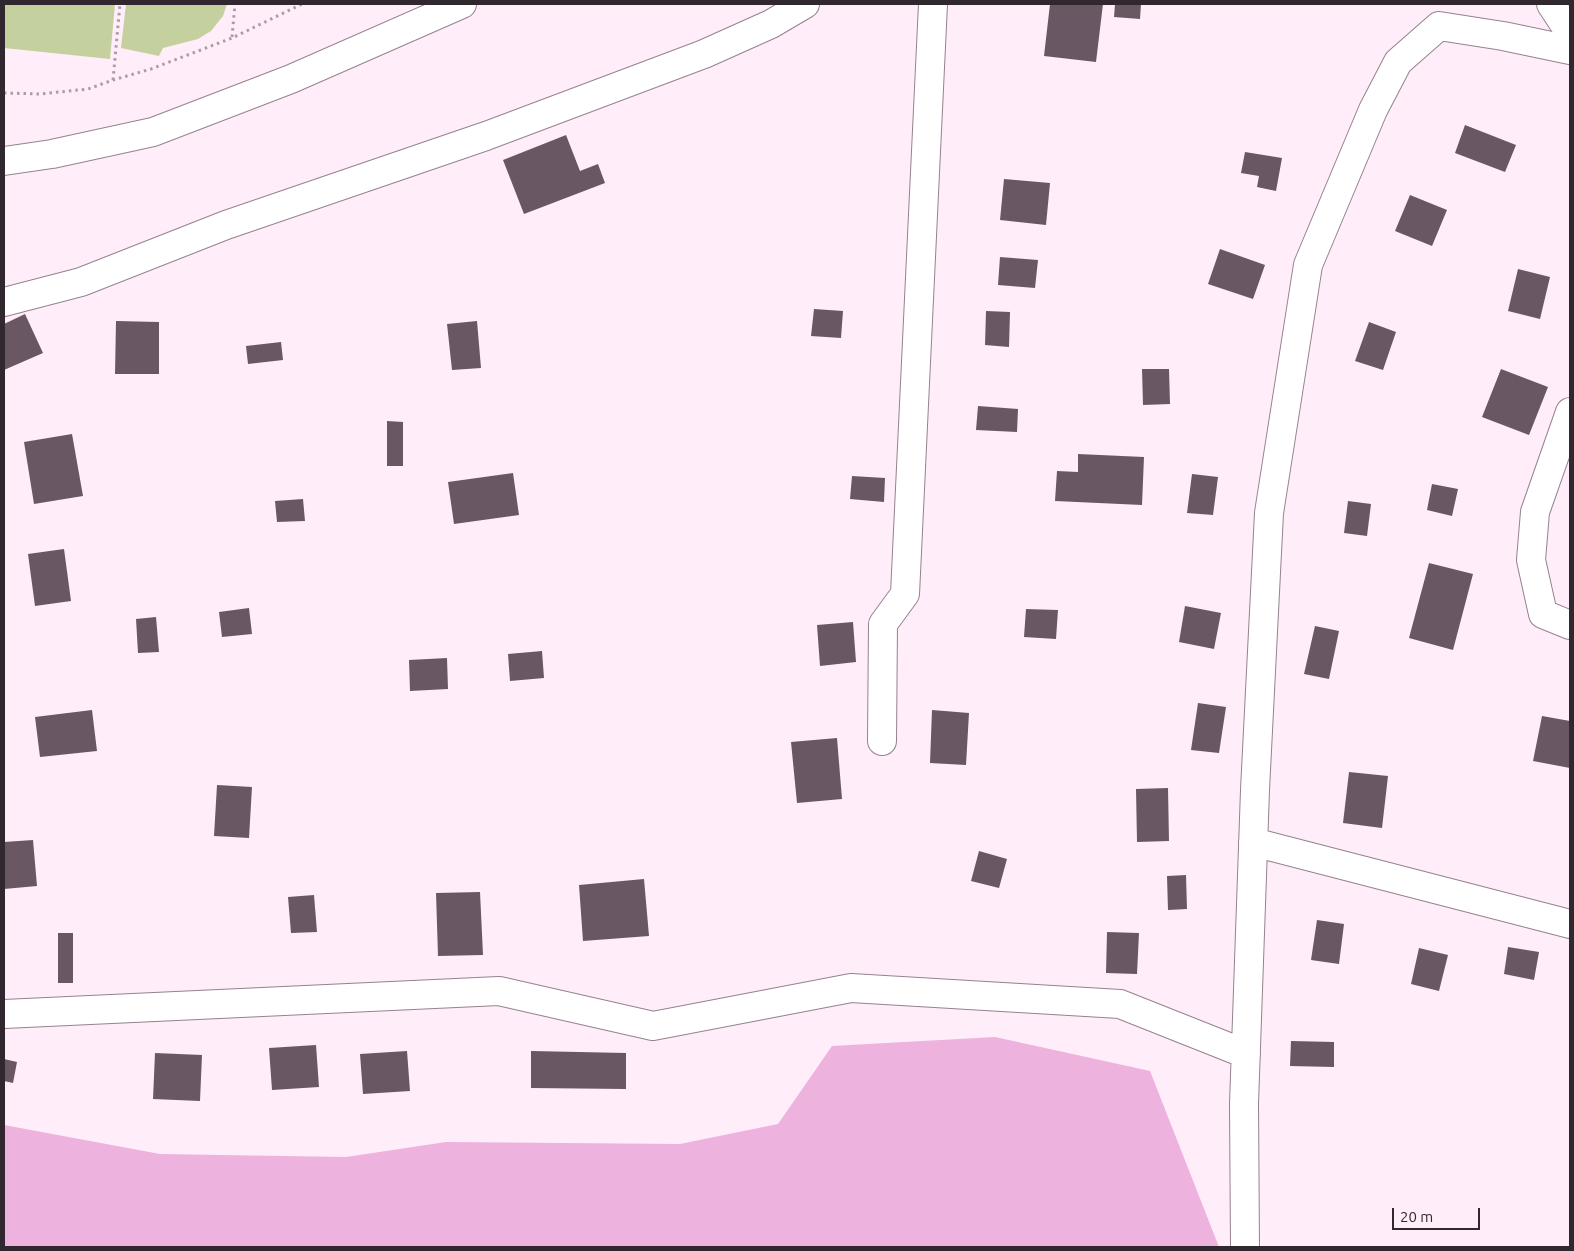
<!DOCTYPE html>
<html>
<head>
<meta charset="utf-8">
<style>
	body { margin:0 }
	#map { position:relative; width:1574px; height:1251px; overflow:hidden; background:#ffedf9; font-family:Ubuntu,sans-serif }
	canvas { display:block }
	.frame { position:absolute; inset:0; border:5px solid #30282e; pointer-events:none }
	.scale { position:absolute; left:1392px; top:1208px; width:88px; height:22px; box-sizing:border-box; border:2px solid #30282e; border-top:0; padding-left:6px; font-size:15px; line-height:18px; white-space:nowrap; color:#30282e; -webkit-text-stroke:4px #ffedf9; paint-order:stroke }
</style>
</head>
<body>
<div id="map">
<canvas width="1574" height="1251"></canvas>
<div class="frame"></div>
<div class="scale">20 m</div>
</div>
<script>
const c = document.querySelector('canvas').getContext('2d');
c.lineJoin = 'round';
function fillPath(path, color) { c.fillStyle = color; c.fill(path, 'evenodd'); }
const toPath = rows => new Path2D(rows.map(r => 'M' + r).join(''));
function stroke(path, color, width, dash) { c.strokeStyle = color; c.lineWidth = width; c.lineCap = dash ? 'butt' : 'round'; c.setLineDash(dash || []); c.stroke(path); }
fillPath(toPath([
	[4,4,115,4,110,59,4,48],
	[126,4,227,4,223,16,211,31,198,39,163,48,159,56,121,48]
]), '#c4d19e');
fillPath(toPath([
	[995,1037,1150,1071,1219,1247,4,1247,4,1125,160,1154,346,1157,446,1142,680,1144,778,1124,832,1046]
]), '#eeb2de');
fillPath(toPath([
	[1050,4,1103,4,1096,62,1044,56],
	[1115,4,1141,4,1140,19,1114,17],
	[1465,125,1516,145,1505,172,1455,153],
	[566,135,580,171,598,164,605,183,524,214,503,160],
	[1245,152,1282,158,1276,191,1257,187,1259,176,1241,173],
	[1004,179,1050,183,1046,225,1000,220],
	[1410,195,1447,210,1432,246,1395,231],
	[1220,249,1265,265,1253,299,1208,284],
	[1000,257,1038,260,1035,288,998,285],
	[1518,269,1550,277,1540,319,1508,311],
	[814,309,843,311,841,338,811,336],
	[986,311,1010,312,1009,347,985,345],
	[25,314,43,353,4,370,4,324],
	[116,321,159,322,159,374,115,374],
	[477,321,481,368,452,370,447,324],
	[1369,322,1396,332,1383,370,1355,361],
	[281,342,283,360,248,364,246,346],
	[1142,369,1169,369,1170,404,1143,405],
	[1501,369,1548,387,1529,435,1482,417],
	[978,406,1018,409,1017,432,976,430],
	[387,421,403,422,403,466,387,466],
	[72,434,83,496,34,504,24,442],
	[1078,454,1144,457,1142,505,1055,501,1057,471,1078,472],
	[513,473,519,515,454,524,448,482],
	[1192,474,1218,477,1213,515,1187,513],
	[852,476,885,478,884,502,850,499],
	[1432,484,1458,489,1452,516,1427,510],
	[303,499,305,521,277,522,275,501],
	[1348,501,1371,504,1367,536,1344,533],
	[64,549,71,601,35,606,28,554],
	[1429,563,1473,574,1453,650,1409,638],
	[1185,606,1221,613,1214,649,1179,642],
	[249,608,252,634,222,637,219,612],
	[1026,609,1058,610,1056,639,1024,637],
	[156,617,159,652,138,653,136,619],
	[853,622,856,662,820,666,817,625],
	[1315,626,1339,631,1329,679,1304,674],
	[542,651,544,678,510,681,508,654],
	[447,658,448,689,410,691,409,660],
	[1198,703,1226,707,1219,753,1191,750],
	[92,710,97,751,40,757,35,717],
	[932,710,969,713,966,765,930,763],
	[1542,716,1570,721,1570,768,1533,761],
	[837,738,842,799,797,803,791,742],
	[1349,772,1388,776,1382,828,1343,823],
	[217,785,252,787,249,838,214,836],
	[1168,788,1169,841,1137,842,1136,789],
	[33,840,37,886,4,889,4,842],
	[979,851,1007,859,999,888,971,881],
	[1186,875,1187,909,1168,910,1167,876],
	[644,879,649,936,583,941,579,885],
	[480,892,483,955,438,956,436,893],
	[314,895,317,932,291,933,288,897],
	[1317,920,1344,924,1339,964,1311,960],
	[1107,932,1139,933,1137,974,1106,973],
	[58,933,73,933,73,983,58,983],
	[1508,947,1539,952,1534,980,1504,974],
	[1419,948,1448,955,1439,991,1411,984],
	[1291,1041,1334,1042,1334,1067,1290,1066],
	[316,1045,319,1087,272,1090,269,1048],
	[407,1051,410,1091,363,1094,360,1054],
	[531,1051,626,1053,626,1089,531,1088],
	[155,1053,202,1055,200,1101,153,1099],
	[4,1059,17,1062,13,1083,4,1081]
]), '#6a5764');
const minor = toPath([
	[1551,4,1570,33],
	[4,161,52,154,153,132,291,79,462,4],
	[4,302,81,282,226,225,486,136,704,54,771,24,805,4],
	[1570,412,1535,512,1531,560,1543,614,1570,625],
	[882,741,883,624,905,594,933,4],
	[1253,842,1570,924],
	[4,1014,499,991,653,1026,851,988,1120,1004,1246,1054],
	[1245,1247,1244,1104,1255,790,1269,513,1308,265,1373,110,1398,62,1439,26,1503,36,1570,50]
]);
stroke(minor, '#958290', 30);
stroke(toPath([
	[232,37,235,4],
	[113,80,120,4],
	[4,93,40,94,88,89,113,80,151,69,232,38,302,4]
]), '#ab9da7', 3, [2.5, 4]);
stroke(minor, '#fff', 28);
</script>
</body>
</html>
